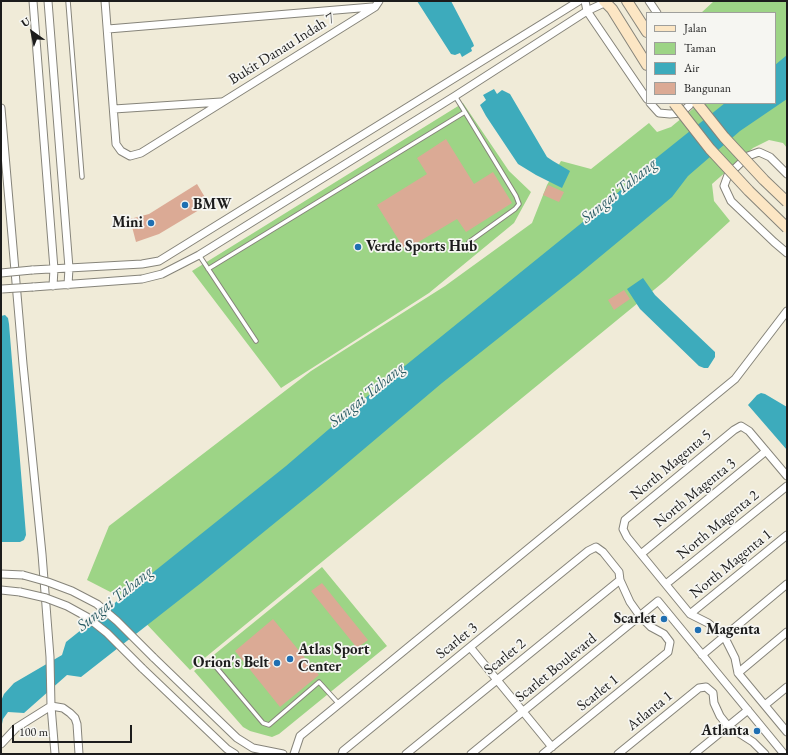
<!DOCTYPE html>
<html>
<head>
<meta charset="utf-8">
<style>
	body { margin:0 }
	#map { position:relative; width:788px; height:755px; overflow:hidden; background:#f0ebd8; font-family:"EB Garamond",serif }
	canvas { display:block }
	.frame { position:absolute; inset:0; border:2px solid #1c1c1c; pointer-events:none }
	.legend { position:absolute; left:646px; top:12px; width:130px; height:92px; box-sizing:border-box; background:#f6f6f2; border:1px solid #9f9f9c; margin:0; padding:5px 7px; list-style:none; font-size:12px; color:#1c1c1c }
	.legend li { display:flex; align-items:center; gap:8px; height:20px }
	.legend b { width:20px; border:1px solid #9f9f9c }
	.north { position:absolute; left:12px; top:12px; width:40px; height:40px; -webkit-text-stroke:3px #f6f6f2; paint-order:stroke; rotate:327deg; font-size:11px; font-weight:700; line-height:16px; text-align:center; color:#1c1c1c }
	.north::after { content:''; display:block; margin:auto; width:14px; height:18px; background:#1c1c1c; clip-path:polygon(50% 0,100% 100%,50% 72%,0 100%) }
	.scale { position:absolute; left:12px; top:725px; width:120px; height:18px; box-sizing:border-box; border:2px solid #1c1c1c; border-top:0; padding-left:5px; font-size:12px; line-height:14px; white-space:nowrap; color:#1c1c1c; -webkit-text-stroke:3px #f6f6f2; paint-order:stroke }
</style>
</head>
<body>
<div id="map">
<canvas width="788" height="755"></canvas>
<div class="frame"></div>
<ul class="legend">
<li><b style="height:5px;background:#fce6c4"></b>Jalan</li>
<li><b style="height:11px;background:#9dd486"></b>Taman</li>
<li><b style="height:11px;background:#3dabbc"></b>Air</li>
<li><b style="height:11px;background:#dbaa95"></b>Bangunan</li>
</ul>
<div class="north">U</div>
<div class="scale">100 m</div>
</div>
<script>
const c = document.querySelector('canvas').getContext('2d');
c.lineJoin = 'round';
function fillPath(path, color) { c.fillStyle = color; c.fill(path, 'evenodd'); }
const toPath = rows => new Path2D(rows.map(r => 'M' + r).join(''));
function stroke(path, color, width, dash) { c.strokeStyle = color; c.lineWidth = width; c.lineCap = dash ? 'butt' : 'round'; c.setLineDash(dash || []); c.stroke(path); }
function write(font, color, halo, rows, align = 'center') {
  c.font = font + ' "EB Garamond",serif'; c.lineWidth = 3.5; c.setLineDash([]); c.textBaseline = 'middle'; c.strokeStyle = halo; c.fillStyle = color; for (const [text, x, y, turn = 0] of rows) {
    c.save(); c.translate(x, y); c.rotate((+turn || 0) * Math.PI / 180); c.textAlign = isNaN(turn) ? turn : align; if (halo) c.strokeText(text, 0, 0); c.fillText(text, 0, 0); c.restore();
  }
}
fillPath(toPath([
	[714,1,787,1,787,148,783,143,769,140,753,148,712,184,714,201,730,221,666,280,190,670,122,598,87,580,109,526,311,371,445,286,532,223,547,185,561,161,591,169,649,123,657,132,671,127,700,103,775,103,775,13,701,13],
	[463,103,509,171,531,192,514,223,429,293,281,388,192,271],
	[322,567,387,646,279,734,272,737,250,731,243,727,194,671]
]), '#9dd486');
fillPath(toPath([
	[417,1,451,1,473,43,474,46,471,48,472,51,462,57,460,53,455,55,451,54],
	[787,55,787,99,740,131,688,176,672,197,642,222,578,275,442,383,319,487,201,583,81,677,67,675,24,713,8,712,3,719,1,729,1,701,4,694,14,683,62,655,66,642,286,466,364,399,610,200,645,167,725,103,775,103,775,65],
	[494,89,497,94,502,90,510,94,547,157,553,161,570,171,562,188,536,175,518,164,486,116,480,105,486,100,483,95],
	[643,278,655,295,715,352,715,357,708,368,704,368,699,366,640,309,627,289],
	[5,315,8,318,9,324,26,535,24,540,20,542,1,542,1,316],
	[761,393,765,394,787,407,787,450,748,405,757,395]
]), '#3dabbc');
fillPath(toPath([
	[446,139,474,184,493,172,512,203,466,232,457,219,405,250,377,205,427,174,417,158],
	[197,184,209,204,159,234,136,242,130,219,149,214],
	[548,185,564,192,559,202,543,195],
	[624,290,630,299,614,310,608,300],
	[322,583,368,640,357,648,311,591],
	[273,619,319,675,280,707,235,651]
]), '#dbaa95');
const service = toPath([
	[68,1,82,177],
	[465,112,516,196,519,204,515,209,469,242],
	[199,255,256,341],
	[208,269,465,112,455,96],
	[211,661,263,723,269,725,319,682,339,704]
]);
const minor = toPath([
	[33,1,54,269,53,286],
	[48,1,69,268,68,285],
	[105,1,116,144,121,151,130,156,141,153,375,7,379,1],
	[585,1,587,11,647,99],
	[649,1,657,13],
	[108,29,372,7],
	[650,103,659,113,670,114,681,113,692,103],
	[1,108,23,364,42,554,50,657,51,706,55,754],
	[114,109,221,102],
	[787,174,770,157,759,152,748,156,728,175,724,186,731,201,774,242,787,253],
	[32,270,142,264,159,261,579,1],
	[33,287,142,279,162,274,199,255,455,96,587,11,604,3],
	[787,476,749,431,741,426,734,430,625,520,623,529,627,537,690,614,708,623,724,636,735,658,738,673,787,732],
	[641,554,766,451],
	[1,574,23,575],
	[666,584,787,486],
	[1,590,20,592],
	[690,614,787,535],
	[470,647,552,747],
	[702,655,787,584],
	[153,657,237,738,253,748,283,754],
	[142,668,227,749,235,754],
	[738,673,787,632],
	[765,705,787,687],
	[1,744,16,728,51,706,63,708,70,713,75,718,77,724,79,754],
	[294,754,300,736,735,379,787,311],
	[342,754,343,751,470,647,588,551,596,547,603,552,619,572,620,580,630,602,640,616,651,627,664,634,670,642,668,652,543,754],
	[406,754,620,580],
	[471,754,658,601,784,754],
	[618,754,699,688,706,687,713,693,714,703,720,716,728,726,753,742,765,754],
	[694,754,748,710]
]);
const secondary = toPath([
	[604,1,612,9,647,65],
	[627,1,647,32]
]);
stroke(service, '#86847a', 5.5);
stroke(minor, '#86847a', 9);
stroke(secondary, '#86847a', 12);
stroke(service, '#fff', 3.5);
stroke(minor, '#fff', 7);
stroke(secondary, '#fce6c4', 10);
const minorBridge = toPath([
	[1,273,32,270],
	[2,289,33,287],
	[23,575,48,582,72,591,97,604,117,621,153,657],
	[20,592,46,598,67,606,87,617,107,633,142,668]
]);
const secondaryBridge = toPath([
	[674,103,710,149,749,191,787,228],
	[697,103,724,137,764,180,787,202]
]);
stroke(minorBridge, '#86847a', 9, []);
stroke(secondaryBridge, '#86847a', 12, []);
stroke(minorBridge, '#fff', 7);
stroke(secondaryBridge, '#fce6c4', 10);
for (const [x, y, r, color] of [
	[185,205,4,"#1f6fb2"],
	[151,223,4,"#1f6fb2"],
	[358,247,4,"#1f6fb2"],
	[664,619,4,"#1f6fb2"],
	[698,630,4,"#1f6fb2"],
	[290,659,4,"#1f6fb2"],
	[277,663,4,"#1f6fb2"],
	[757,731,4,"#1f6fb2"]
]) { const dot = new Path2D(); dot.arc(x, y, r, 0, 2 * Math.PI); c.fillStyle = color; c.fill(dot); stroke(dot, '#f6f6f2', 1.5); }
write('15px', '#1c1c1c', '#f6f6f2', [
	["Bukit Danau Indah 7",282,49,-32],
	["North Magenta 5",671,465,-40],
	["North Magenta 3",695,493,-39],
	["North Magenta 2",718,525,-39],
	["North Magenta 1",731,564,-39],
	["Scarlet 3",457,641,-39],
	["Scarlet 2",505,657,-39],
	["Scarlet Boulevard",556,668,-39],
	["Scarlet 1",598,693,-39],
	["Atlanta 1",650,711,-39]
]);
write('bold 15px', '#1c1c1c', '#f6f6f2', [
	["BMW",193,205],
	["Mini",143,223,"right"],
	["Verde Sports Hub",366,247],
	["Scarlet",656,619,"right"],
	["Magenta",706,630],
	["Atlas Sport",298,650],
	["Center",298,667],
	["Orion's Belt",269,663,"right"],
	["Atlanta",749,731,"right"]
], 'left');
write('italic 16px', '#2b5c64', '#f6f6f2', [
	["Sungai Tahang",619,191,-39],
	["Sungai Tahang",367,395,-39],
	["Sungai Tahang",115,599,-39]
]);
</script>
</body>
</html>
